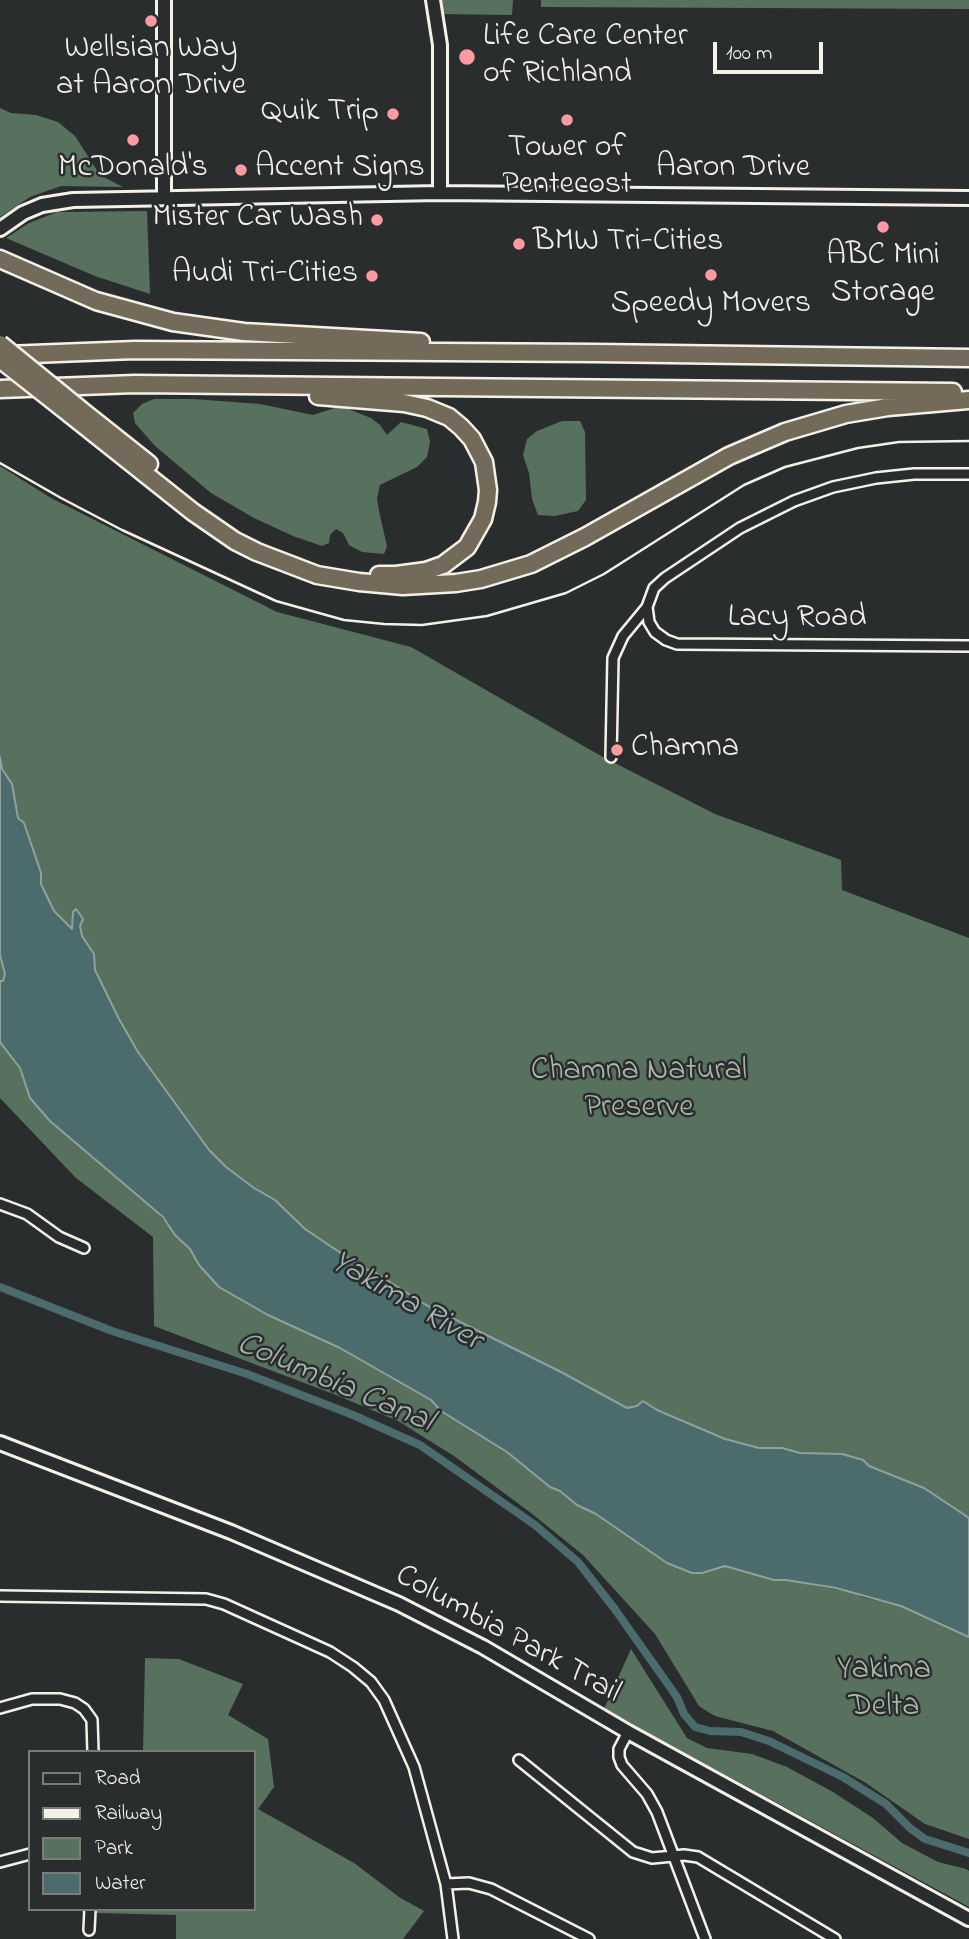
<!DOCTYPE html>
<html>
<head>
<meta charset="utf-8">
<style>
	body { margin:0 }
	#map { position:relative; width:969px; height:1939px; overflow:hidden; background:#2a2d2e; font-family:"Indie Flower",sans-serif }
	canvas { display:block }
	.legend { position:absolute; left:28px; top:1750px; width:228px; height:161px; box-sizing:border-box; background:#2a2d2e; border:2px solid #7b7b78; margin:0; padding:9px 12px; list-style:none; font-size:21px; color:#f4f1e8 }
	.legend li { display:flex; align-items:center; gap:14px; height:35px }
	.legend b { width:35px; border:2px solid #7b7b78 }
	.scale { position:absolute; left:713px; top:42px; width:110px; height:32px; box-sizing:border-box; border:4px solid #f4f1e8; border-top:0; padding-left:9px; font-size:21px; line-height:24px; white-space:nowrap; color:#f4f1e8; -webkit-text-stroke:5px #2a2d2e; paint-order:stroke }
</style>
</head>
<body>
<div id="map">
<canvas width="969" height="1939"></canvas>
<ul class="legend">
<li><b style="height:9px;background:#2a2d2e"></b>Road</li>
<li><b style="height:9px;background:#f4f1e8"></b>Railway</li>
<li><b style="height:19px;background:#58715e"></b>Park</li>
<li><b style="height:19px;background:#4c6b6d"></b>Water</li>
</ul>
<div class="scale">100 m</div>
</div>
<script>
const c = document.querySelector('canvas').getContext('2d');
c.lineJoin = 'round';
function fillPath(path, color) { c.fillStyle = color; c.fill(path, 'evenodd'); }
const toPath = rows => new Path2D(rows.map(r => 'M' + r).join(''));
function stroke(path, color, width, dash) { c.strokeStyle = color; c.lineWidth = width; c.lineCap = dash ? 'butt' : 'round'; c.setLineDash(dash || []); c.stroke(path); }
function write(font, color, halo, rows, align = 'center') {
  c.font = font + ' "Indie Flower",sans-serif'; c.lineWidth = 5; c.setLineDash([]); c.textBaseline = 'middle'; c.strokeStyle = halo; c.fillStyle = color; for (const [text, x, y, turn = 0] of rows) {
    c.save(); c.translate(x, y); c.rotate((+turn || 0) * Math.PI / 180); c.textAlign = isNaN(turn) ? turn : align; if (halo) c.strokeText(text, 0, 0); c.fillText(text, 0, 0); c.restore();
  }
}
fillPath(toPath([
	[439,0,513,0,512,15,442,14],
	[541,0,969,0,969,9,541,7],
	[0,108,11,113,36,115,58,122,75,136,100,175,123,187,61,186,30,197,0,217],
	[147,211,150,294,95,276,6,238,29,223,57,212],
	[154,399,193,399,260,404,313,415,341,406,371,418,380,425,387,435,401,422,427,429,430,442,427,457,417,467,380,485,377,498,379,511,387,546,384,554,362,552,349,545,343,533,336,529,330,535,329,543,322,546,293,536,254,518,211,493,155,446,135,423,133,413,142,404],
	[562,421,580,421,585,432,586,500,578,511,555,516,538,515,532,499,529,473,523,455,527,439,537,431],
	[0,466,51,498,277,612,411,647,601,756,715,814,841,860,842,890,969,938,969,1518,924,1488,869,1466,863,1460,842,1454,800,1453,782,1448,759,1448,725,1439,657,1410,643,1401,637,1406,627,1408,614,1402,561,1372,426,1305,376,1273,363,1268,305,1229,275,1200,254,1188,226,1167,209,1150,138,1052,119,1019,95,970,94,954,82,936,80,926,73,920,72,929,54,911,41,884,41,873,18,818,12,784,2,769,0,757],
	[0,923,153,1208,190,1249,199,1265,219,1287,268,1315,340,1348,431,1400,441,1411,507,1452,550,1487,560,1491,577,1505,596,1514,667,1563,687,1572,702,1573,725,1566,774,1580,786,1580,855,1593,862,1597,901,1606,969,1637,969,1839,925,1824,866,1783,773,1731,715,1716,705,1710,699,1706,655,1634,583,1555,531,1513,454,1456,398,1421,336,1395,154,1326,153,1237,76,1178,0,1098],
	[631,1649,687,1738,707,1748,752,1754,787,1767,833,1792,873,1818,902,1843,938,1862,966,1869,969,1871,969,1907,604,1709],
	[145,1658,179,1659,243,1684,228,1715,268,1739,274,1787,258,1809,354,1863,399,1897,424,1911,403,1939,176,1939,176,1915,96,1913,95,1909,254,1909,254,1752,143,1752]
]), '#58715e');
const water = toPath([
	[0,757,2,769,12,784,18,818,24,823,41,873,41,884,54,911,72,929,73,912,76,909,83,919,80,926,82,936,94,954,95,970,119,1019,138,1052,209,1150,226,1167,254,1188,275,1200,305,1229,363,1268,376,1273,426,1305,561,1372,627,1408,637,1406,643,1401,657,1410,725,1439,759,1448,782,1448,800,1453,842,1454,863,1460,869,1466,924,1488,969,1518,969,1637,901,1606,836,1588,786,1580,774,1580,725,1566,702,1573,692,1573,667,1563,596,1514,577,1505,560,1491,550,1487,507,1452,441,1411,431,1400,340,1348,268,1315,219,1287,199,1265,190,1249,175,1235,163,1217,50,1121,30,1098,20,1068,0,1042,0,981,3,981,5,974,0,955,0,757]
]);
fillPath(water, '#4c6b6d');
stroke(water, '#8fa19e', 2);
stroke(toPath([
	[0,1287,112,1331,247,1374,353,1415,420,1445,535,1525,578,1562,614,1608,677,1697,684,1714,695,1727,710,1731,741,1732,769,1741,843,1777,886,1804,910,1828,925,1839,969,1853]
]), '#4c6b6d', 8);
const street = toPath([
	[969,474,914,474,876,478,833,487,794,501,740,528,665,578,654,588,647,607,649,622,655,632,666,640,677,644,969,646],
	[611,757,613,658,623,636,647,607],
	[0,1204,27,1214,59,1237,84,1248],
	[0,1596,206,1599,224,1604,330,1652,353,1667,371,1682,384,1700,414,1767,446,1884,453,1939],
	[0,1708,32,1699,60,1699,75,1703,84,1709,92,1720,93,1752],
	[628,1732,619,1749,619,1757,622,1765,647,1794,657,1812,705,1939],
	[519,1760,633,1852,652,1858,684,1855,698,1857,835,1939],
	[0,1862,30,1854],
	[446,1884,469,1883,491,1889,589,1939],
	[89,1930,90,1909]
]);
const secondary = toPath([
	[164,0,164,197],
	[433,0,440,45,440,193],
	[0,229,23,213,42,205,73,200,440,193,969,198],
	[0,1443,231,1532,399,1604,483,1647,628,1732,969,1919]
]);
const highway = toPath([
	[0,259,96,301,173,322,244,332,421,342],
	[6,355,135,350,595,353,969,358],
	[0,389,135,384,953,392],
	[318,396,404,403,427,408,449,417,461,427,472,439,484,462,488,490,487,502,483,519,467,547,443,565,426,571,396,575,379,575],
	[81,410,149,464],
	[71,415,193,512,235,541,257,552,317,575,359,582,403,586,456,583,481,579,531,564,585,537,729,456,785,432,846,414,888,407,969,400]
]);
stroke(street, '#f4f1e8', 14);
stroke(secondary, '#f4f1e8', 18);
stroke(highway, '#f4f1e8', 21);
stroke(street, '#2a2d2e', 9);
stroke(secondary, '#2a2d2e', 12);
stroke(highway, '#746a5a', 16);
stroke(toPath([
	[0,463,61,498,122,530,276,601,344,620,384,624,422,625,487,616,566,593,604,574,744,485,785,467,858,448,899,442,969,441]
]), '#f4f1e8', 2.5);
const highwayBridge = toPath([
	[0,344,81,410],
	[0,359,71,415]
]);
stroke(highwayBridge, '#f4f1e8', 21, []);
stroke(highwayBridge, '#746a5a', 16);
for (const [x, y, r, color] of [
	[151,21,7,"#ff9aa2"],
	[467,57,9,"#ff9aa2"],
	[393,114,7,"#ff9aa2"],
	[567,120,7,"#ff9aa2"],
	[133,140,7,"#ff9aa2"],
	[241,170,7,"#ff9aa2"],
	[377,220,7,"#ff9aa2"],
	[883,227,7,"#ff9aa2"],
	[519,244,7,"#ff9aa2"],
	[711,275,7,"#ff9aa2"],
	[372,276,7,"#ff9aa2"],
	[617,750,7,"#ff9aa2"]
]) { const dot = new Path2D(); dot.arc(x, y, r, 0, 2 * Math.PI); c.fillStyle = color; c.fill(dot); stroke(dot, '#2a2d2e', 2.5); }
write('32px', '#f4f1e8', '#2a2d2e', [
	["Life Care Center",483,39,"left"],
	["of Richland",483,76,"left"],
	["Wellsian Way",151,51],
	["at Aaron Drive",151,88],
	["Quik Trip",379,114,"right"],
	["Tower of",567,150],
	["Pentecost",567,187],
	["McDonald's",133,170],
	["Accent Signs",255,170,"left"],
	["Mister Car Wash",363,220,"right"],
	["BMW Tri-Cities",533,244,"left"],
	["ABC Mini",883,258],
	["Storage",883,295],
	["Audi Tri-Cities",358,276,"right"],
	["Speedy Movers",711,306],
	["Chamna",631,750,"left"]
]);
write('32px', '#f4f1e8', '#2a2d2e', [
	["Aaron Drive",733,170],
	["Lacy Road",797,620],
	["Columbia Park Trail",507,1636,29]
]);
write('32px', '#aeb7aa', '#2a2d2e', [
	["Chamna Natural",639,1073],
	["Preserve",639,1110],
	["Yakima",884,1672],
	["Delta",884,1709]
]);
write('italic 33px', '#a8b5b1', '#2a2d2e', [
	["Yakima River",405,1303,30],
	["Columbia Canal",334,1385,23]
]);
</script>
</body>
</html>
